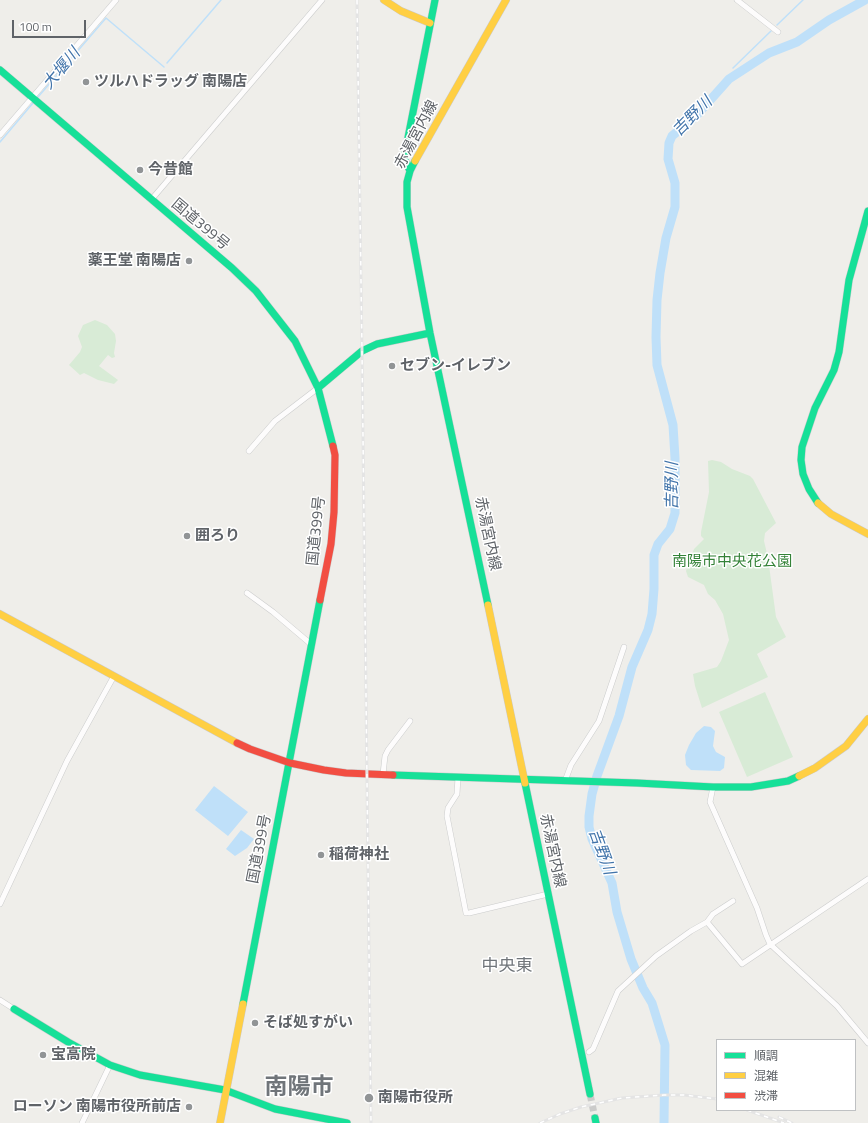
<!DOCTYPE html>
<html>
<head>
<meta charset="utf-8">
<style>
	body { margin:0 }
	#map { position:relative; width:868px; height:1123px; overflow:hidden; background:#efeeea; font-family:"Titillium Web","Noto Sans JP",sans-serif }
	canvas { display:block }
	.legend { position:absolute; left:716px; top:1039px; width:140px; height:72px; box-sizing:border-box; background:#fff; border:1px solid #bfc1c3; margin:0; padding:5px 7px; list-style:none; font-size:12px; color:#5f6368 }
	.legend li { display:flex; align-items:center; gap:8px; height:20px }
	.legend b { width:20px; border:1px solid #bfc1c3 }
	.scale { position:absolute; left:12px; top:20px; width:74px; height:18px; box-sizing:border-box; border:2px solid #5f6368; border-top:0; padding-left:5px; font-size:12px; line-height:14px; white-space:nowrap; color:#5f6368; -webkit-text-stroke:3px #fff; paint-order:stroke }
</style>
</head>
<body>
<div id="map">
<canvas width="868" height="1123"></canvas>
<ul class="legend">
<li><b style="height:5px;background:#16e098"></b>順調</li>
<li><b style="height:5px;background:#ffcf43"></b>混雑</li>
<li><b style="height:5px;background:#f24e42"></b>渋滞</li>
</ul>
<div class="scale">100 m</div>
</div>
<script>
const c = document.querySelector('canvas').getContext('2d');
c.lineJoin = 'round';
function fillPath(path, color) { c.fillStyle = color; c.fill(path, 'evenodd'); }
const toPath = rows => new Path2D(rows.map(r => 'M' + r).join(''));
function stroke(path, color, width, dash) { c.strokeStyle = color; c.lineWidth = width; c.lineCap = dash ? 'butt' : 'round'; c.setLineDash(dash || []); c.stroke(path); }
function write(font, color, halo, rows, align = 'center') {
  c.font = font + ' "Titillium Web","Noto Sans JP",sans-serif'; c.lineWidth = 3; c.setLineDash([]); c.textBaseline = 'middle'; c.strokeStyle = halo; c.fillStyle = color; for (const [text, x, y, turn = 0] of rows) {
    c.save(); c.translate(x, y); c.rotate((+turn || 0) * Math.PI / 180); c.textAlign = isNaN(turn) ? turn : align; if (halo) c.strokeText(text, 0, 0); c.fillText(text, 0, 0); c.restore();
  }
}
fillPath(toPath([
	[95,320,107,325,115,334,116,341,114,353,115,357,112,358,108,355,99,366,118,380,114,384,98,380,84,373,80,375,69,365,80,352,82,347,78,336,83,325],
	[712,460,721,462,732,469,750,476,753,479,776,523,765,533,764,541,768,558,776,617,786,637,757,654,768,677,702,708,695,686,693,674,717,667,721,661,729,640,723,614,715,600,708,594,704,585,688,577,686,571,694,549,704,539,701,536,701,532,709,492,708,461],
	[765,692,793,757,747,777,719,712]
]), '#d8ebd6');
fillPath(toPath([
	[704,726,711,727,715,731,713,746,716,752,725,757,724,768,720,771,691,770,686,765,685,755,689,745,696,733],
	[214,786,248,812,228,836,195,810],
	[241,830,254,839,247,848,235,856,226,849]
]), '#bfe0f9');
stroke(toPath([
	[777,25,803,0],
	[167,63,221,0],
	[733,68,771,31],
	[38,97,106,18,164,67],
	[0,142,33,103]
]), '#bfe0f9', 1.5);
stroke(toPath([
	[664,1123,665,1045,652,1003,643,988,631,959,617,912,612,883,592,839,589,827,589,816,592,794,597,776,619,716,632,667,648,630,652,614,654,589,654,555,658,544,670,529,675,513,675,458,673,425,657,365,656,337,657,300,660,273,666,238,675,207,675,183,668,159,669,143,672,136,696,116,729,79,769,53,797,42,829,20,865,0]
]), '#bfe0f9', 9);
stroke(toPath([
	[590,1094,595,1118]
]), '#cbcbca', 7, [7, 3.5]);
const street = toPath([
	[737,0,778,32],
	[0,135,116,0],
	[151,200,322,0],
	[249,451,275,421,318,388],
	[247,593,273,612,312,645],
	[383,774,385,756,388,750,410,721],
	[458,777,457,794,448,808,447,816,466,913],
	[565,781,571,765,599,721,624,647],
	[713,787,710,802,757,908,766,935,770,944,837,1006,868,1043],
	[0,904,67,761,114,676],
	[469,913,548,894],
	[707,922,713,914,733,901],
	[0,1000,14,1009],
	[589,1052,593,1049,618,991,656,956,691,931,707,922,742,964,868,879],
	[82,1123,110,1065]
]);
const fast = toPath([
	[0,70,232,268,256,291,295,341,318,388,333,446],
	[415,161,410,171,407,182,407,207,430,333,488,605],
	[410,171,404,158,435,0],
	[318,388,362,351,377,344,430,333],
	[818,503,809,489,803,474,801,460,802,447,815,408,834,370,839,352,849,280,868,211],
	[393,775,637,783,713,787,751,787,788,781,799,776],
	[525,783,590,1094],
	[243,1004,320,600],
	[14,1009,68,1042,110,1065,140,1075,225,1090,275,1109,347,1123],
	[595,1118,596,1123]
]);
const slow = toPath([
	[384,0,401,11,430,23],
	[415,161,506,0],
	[818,503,831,514,868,534],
	[488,605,525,783],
	[0,614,237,743],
	[799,776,815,768,846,746,868,719],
	[220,1123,243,1004]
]);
const jam = toPath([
	[320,600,331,544,334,512,335,455,333,446],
	[237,743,250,749,290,763,324,770,346,773,393,775]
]);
stroke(street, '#cbcccc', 6);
stroke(fast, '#cacacb', 8);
stroke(slow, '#cacacb', 8);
stroke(jam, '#cacacb', 8);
stroke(street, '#fdfcfc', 5);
stroke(fast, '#16e098', 7);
stroke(slow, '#ffcf43', 7);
stroke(jam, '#f24e42', 7);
const rail = toPath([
	[357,0,362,351,371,1123],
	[747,1110,784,1123],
	[779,1117,792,1123],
	[540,1123,560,1114,581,1107,622,1098,664,1095,684,1095,717,1099]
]);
stroke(rail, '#e4e4e4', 3);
stroke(rail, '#fff', 1.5, [4.5]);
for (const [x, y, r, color] of [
	[86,82,4,"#919496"],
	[140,170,4,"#919496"],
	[189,261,4,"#919496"],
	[392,366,4,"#919496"],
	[187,536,4,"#919496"],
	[321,855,4,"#919496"],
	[255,1023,4,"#919496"],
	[43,1055,4,"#919496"],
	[369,1098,5,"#919496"],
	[189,1107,4,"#919496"]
]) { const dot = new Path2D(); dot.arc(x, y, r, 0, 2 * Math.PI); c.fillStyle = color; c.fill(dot); stroke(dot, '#fff', 1.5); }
write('bold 15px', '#5f6368', '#fff', [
	["ツルハドラッグ 南陽店",94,82],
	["今昔館",148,170],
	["薬王堂 南陽店",181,261,"right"],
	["セブン-イレブン",400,366],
	["囲ろり",195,536],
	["稲荷神社",329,855],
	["そば処すがい",263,1023],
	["宝高院",51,1055],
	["南陽市役所",378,1098],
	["ローソン 南陽市役所前店",181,1107,"right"]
], 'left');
write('15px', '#5f6368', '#fff', [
	["赤湯宮内線",417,135,-62],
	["国道399号",200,225,40],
	["国道399号",317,531,-84],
	["赤湯宮内線",487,534,78],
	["国道399号",260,849,-79],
	["赤湯宮内線",552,851,78]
]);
write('15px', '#348238', '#fff', [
	["南陽市中央花公園",732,562]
]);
write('italic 16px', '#4174aa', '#fff', [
	["大堰川",62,69,-50],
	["吉野川",693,117,-45],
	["吉野川",673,486,-90],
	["吉野川",601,852,70]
]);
write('17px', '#70757a', '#fff', [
	["中央東",507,967]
]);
write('bold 23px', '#70757a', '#fff', [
	["南陽市",299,1088]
]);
</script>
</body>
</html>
